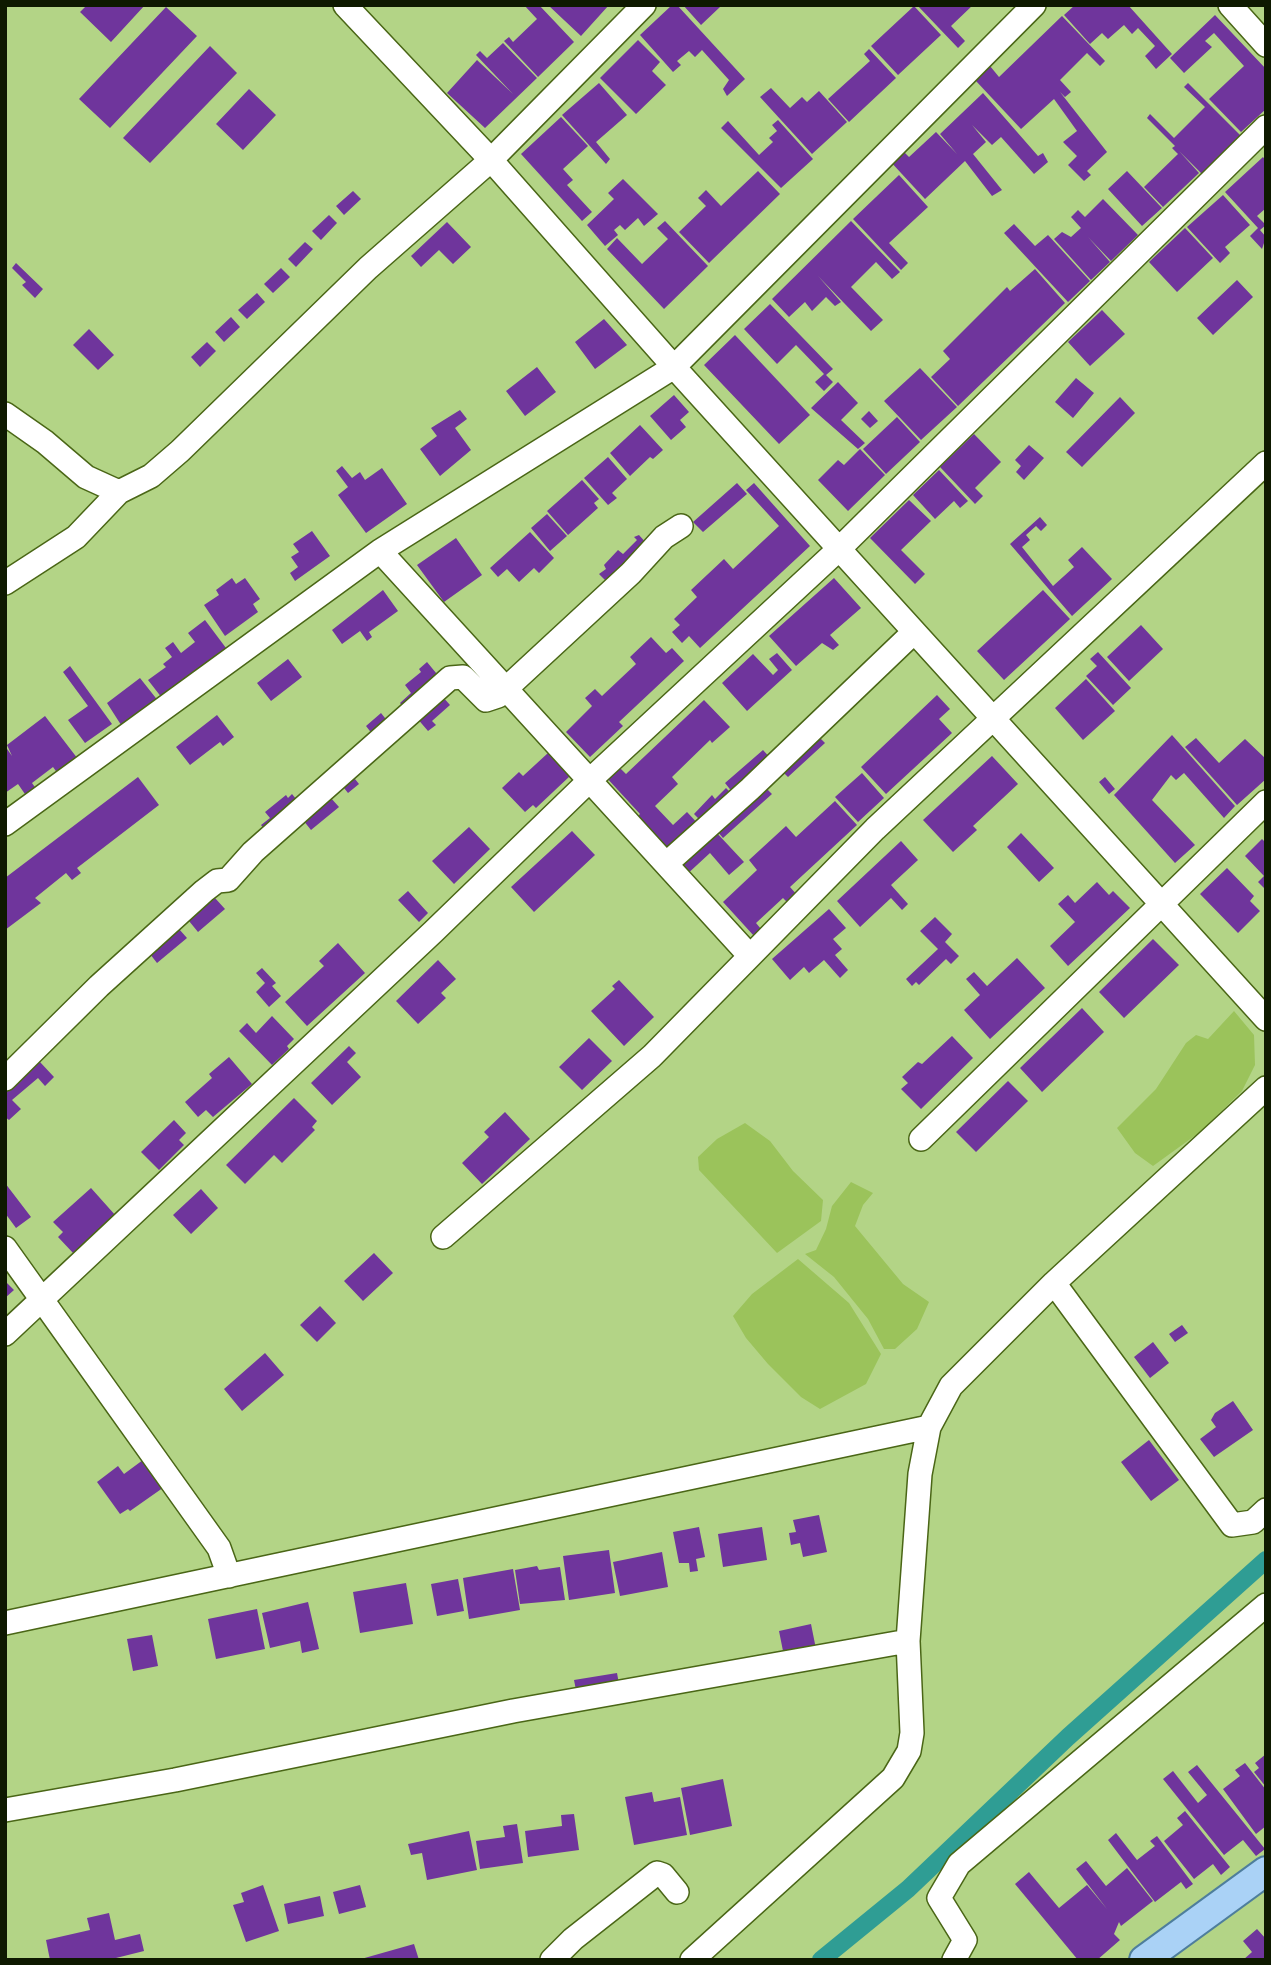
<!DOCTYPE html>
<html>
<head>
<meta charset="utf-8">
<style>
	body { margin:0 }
	#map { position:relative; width:1271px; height:1965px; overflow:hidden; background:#b3d486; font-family:"IBM Plex Serif",serif }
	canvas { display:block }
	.frame { position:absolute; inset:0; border:7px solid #0e1900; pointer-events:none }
</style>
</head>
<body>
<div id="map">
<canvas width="1271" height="1965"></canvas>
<div class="frame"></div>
</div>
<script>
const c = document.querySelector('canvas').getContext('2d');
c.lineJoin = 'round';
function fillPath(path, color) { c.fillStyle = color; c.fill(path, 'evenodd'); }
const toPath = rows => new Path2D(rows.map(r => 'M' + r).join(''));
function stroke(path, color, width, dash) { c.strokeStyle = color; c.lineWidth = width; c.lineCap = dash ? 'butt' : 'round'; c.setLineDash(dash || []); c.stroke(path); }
fillPath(toPath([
	[1234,1011,1254,1035,1255,1065,1242,1091,1200,1132,1153,1166,1135,1153,1117,1128,1156,1089,1186,1043,1196,1035,1208,1039],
	[745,1123,770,1141,793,1171,823,1200,821,1221,777,1253,699,1170,698,1157,717,1139],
	[851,1182,873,1193,863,1205,855,1226,903,1284,929,1302,917,1329,895,1349,884,1349,868,1319,834,1277,805,1254,816,1250,826,1229,832,1206],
	[798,1259,849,1303,881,1354,866,1384,820,1409,801,1397,768,1364,746,1338,733,1316,752,1294]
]), '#9bc35b');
stroke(toPath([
	[821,1960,908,1889,1068,1737,1266,1560]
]), '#2f9d94', 18);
fillPath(toPath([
	[87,5,145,5,111,42,80,12],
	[524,5,539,5,574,42,538,77,504,41,509,37,513,42,537,19],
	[548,5,609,5,581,36],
	[672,5,677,5,745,79,727,96,723,89,729,80,702,50,695,57,689,51,677,61,681,65,673,72,640,35],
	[683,5,718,5,720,7,701,25],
	[917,5,973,5,951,26,965,41,958,48],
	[1075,5,1128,5,1172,54,1156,69,1145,56,1155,46,1138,28,1132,34,1124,25,1108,39,1102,33,1090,44,1064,15],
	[914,6,941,35,898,75,871,46],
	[166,7,197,36,110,128,79,99],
	[1215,15,1266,69,1266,109,1241,132,1209,99,1244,66,1214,33,1205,41,1212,47,1184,73,1170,58],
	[1062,16,1105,61,1100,66,1087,53,1060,80,1071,92,1065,97,1060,92,1107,152,1087,171,1091,175,1084,181,1068,165,1077,156,1063,142,1077,131,1054,99,1021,129,976,81,990,66,999,77],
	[638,40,660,62,652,71,666,85,636,114,600,78],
	[503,43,537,78,485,128,447,93,477,60,513,94,476,55,480,51,487,58],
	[210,46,237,73,150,163,123,138],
	[869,49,896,78,849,122,828,99,870,61,864,54],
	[599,83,627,115,596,142,610,159,606,164,562,115],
	[1188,83,1244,139,1204,176,1179,151,1199,173,1163,207,1144,187,1178,154,1172,148,1175,146,1147,118,1150,114,1174,138,1205,107,1184,87],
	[771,88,790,108,802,97,807,102,819,91,847,122,812,154,760,97],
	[249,89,276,115,243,150,216,124],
	[983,93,1038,156,1043,153,1048,162,1034,174,1001,137,992,145,972,125,986,142,973,154,1002,190,992,196,965,161,925,199,889,160,901,149,909,157,936,132,957,154,940,134],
	[561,117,588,146,563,169,573,180,567,185,592,212,582,221,521,154],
	[778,120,813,159,781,188,721,128,728,121,759,155,773,142,769,138,777,131,772,125],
	[1263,157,1266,161,1266,208,1257,216,1266,225,1260,230,1266,237,1262,249,1250,236,1258,228,1225,192],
	[758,171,780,194,709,263,679,232,706,206,698,198,706,190,721,206],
	[1127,171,1162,208,1142,226,1108,189],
	[899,175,928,207,889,243,908,263,901,270,853,219],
	[623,179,658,214,644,226,638,218,625,230,620,225,614,230,618,235,605,246,587,225,614,199,608,193],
	[353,191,361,199,344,215,336,206],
	[1223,195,1250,225,1225,247,1230,253,1220,263,1187,227],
	[1103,199,1138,235,1111,261,1088,237,1110,262,1091,280,1054,239,1062,232,1071,237,1081,228,1071,217,1078,210,1085,217],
	[329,215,337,223,321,240,312,231],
	[665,221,708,266,664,309,607,249,617,238,642,264,668,239,657,228],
	[851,221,900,272,892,279,876,262,851,287,883,320,871,331,818,276,841,302,835,306,826,297,812,311,805,302,789,317,772,299],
	[447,222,471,247,453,264,439,250,421,267,411,256],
	[1014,224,1035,246,1048,235,1090,281,1068,302,1004,233],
	[1185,228,1213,258,1177,292,1149,262],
	[305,242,313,249,296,267,288,259],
	[16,263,43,289,35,298,22,285,26,282,12,268],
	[281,268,290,277,273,293,264,284],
	[1035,269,1065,303,958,406,931,377,950,359,943,351,1007,287,1010,291],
	[1237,280,1253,297,1213,335,1197,318],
	[257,293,265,302,247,319,238,310],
	[770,304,833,369,826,375,833,382,824,391,815,382,824,374,796,345,777,364,744,329],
	[1102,310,1125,334,1090,366,1068,342],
	[231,317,240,327,224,342,215,332],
	[604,319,627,345,595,369,575,342],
	[89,329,114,355,98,370,73,345],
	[735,335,810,415,779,444,704,365],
	[207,342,216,351,200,367,191,357],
	[537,367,556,392,525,416,506,391],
	[920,368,957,407,921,440,884,401],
	[1076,378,1094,393,1073,418,1055,402],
	[838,382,858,403,841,420,865,443,858,449,811,408],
	[674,395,689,412,680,420,686,427,671,440,650,416],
	[1120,397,1135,413,1082,467,1066,452],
	[460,410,467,419,455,428,471,450,440,476,420,449,437,436,431,428],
	[869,411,878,421,870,428,861,419],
	[897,417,920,442,886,474,863,449],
	[640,425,663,450,653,459,650,457,630,476,610,453],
	[974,434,1001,462,975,488,983,496,975,504,940,467],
	[1029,445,1044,458,1024,480,1016,472,1021,466,1015,460],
	[860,449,885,475,848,511,818,480,838,460,844,465],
	[608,457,627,479,612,493,617,498,608,505,584,478],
	[342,466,352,478,360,472,365,480,382,468,407,504,366,533,338,495,348,487,336,471],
	[939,470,968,501,960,508,954,501,935,519,913,495],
	[582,480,599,499,594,503,598,508,568,535,547,511],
	[737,483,747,494,703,532,693,522],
	[754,483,810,546,700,648,689,636,682,643,672,632,680,625,674,619,697,597,691,590,724,559,733,569,779,526,746,490],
	[909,500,931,521,901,550,925,574,915,584,870,538],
	[547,514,567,536,550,551,531,528],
	[1040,517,1047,525,1041,531,1036,526,1026,535,1030,540,1022,547,1053,586,1074,567,1068,560,1082,547,1112,579,1072,616,1010,544],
	[312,531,330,556,295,581,290,573,298,567,291,557,299,552,293,544],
	[530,532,554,558,539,573,534,568,519,582,507,569,498,577,490,568],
	[639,535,648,545,606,581,599,574,606,569,604,565,618,550,623,554,637,540,634,537],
	[456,538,482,575,444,602,417,565],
	[232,578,236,584,245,578,260,599,253,604,258,612,225,636,204,605,219,595,216,590],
	[834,578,861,608,830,635,839,645,833,650,822,643,796,666,769,636],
	[383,590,398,611,369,632,372,637,367,641,360,631,342,644,332,630],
	[1043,590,1070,619,1004,680,977,651],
	[205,620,229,652,162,698,148,680,166,667,163,664,172,657,165,648,173,642,181,653,195,642,188,633],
	[1141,625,1163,649,1129,681,1107,657],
	[651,637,666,653,672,648,684,661,619,722,623,726,590,757,566,732,592,706,585,698,595,689,602,696,636,664,630,657],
	[1098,652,1131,688,1113,705,1086,676,1097,666,1090,659],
	[777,653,792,670,747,711,722,683,753,654,773,675,778,670,769,659],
	[288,659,302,677,271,701,257,683],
	[427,662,441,679,405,709,400,703,411,693,405,685,421,672,419,669],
	[70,666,112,724,85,743,68,720,88,706,63,672],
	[140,678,159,702,123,728,107,703],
	[1086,679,1115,711,1083,740,1055,708],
	[937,695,950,709,939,719,952,733,886,794,861,767],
	[442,696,450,705,432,721,436,725,428,731,416,717],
	[704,700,730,727,712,743,710,740,672,777,678,784,655,806,673,825,687,812,702,828,673,856,637,817,640,814,605,776,617,765,626,774],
	[381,713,389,723,373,735,366,726],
	[217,715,234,737,223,746,220,742,190,765,176,747],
	[45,716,81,763,61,778,53,767,32,783,37,790,27,797,18,784,5,793,5,746,12,756,7,745],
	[817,735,825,743,788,777,781,770],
	[1172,735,1235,806,1224,818,1184,773,1176,780,1171,775,1152,800,1195,845,1175,863,1114,795],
	[1196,738,1219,763,1245,739,1266,759,1266,779,1237,805,1185,747],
	[763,750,772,760,733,793,725,783],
	[548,753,570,776,536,808,533,805,525,812,502,788,519,772,523,776],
	[992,756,1018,784,973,826,977,830,953,852,923,820],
	[862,773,884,798,858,822,835,797],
	[351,774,359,784,348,793,340,783],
	[138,777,159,805,77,868,81,873,72,880,66,873,35,898,41,903,5,930,5,878],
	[1105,777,1115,789,1109,794,1099,782],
	[765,787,772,794,723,838,717,831],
	[726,788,733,795,704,824,694,814,712,795,715,799],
	[292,794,301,805,268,834,261,825,270,818,265,812,286,795,288,798],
	[330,797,339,807,311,830,303,820],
	[835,801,857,825,790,887,798,896,789,904,783,898,756,923,761,929,754,936,723,902,757,870,749,860,786,826,796,837],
	[469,827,490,849,454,884,432,861],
	[572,831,595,855,534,912,511,887],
	[715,831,744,862,729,875,710,853,684,877,675,867],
	[1021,833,1054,868,1039,882,1007,847],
	[1262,839,1266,843,1266,890,1258,882,1264,876,1245,856],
	[901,841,918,860,891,885,908,904,902,910,891,898,860,927,837,901],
	[1227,868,1254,896,1250,901,1260,911,1238,933,1200,894],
	[1097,882,1109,895,1113,891,1130,908,1068,966,1050,946,1075,922,1058,904,1068,895,1075,903],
	[408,891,428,913,419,922,398,900],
	[215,898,225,909,198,932,189,921],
	[829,909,846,928,833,939,842,949,835,955,848,970,840,978,824,960,809,973,804,967,790,980,772,959],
	[935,917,952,934,945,942,959,956,951,964,946,959,919,985,916,982,912,986,906,979,938,949,920,931],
	[179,929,187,938,157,963,150,954],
	[1153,939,1179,965,1124,1018,1099,992],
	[338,943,365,973,307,1026,285,1002,324,966,319,961],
	[1017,958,1045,988,990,1039,964,1010,980,995,966,979,974,972,987,986],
	[438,960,456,979,441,993,446,998,418,1024,396,1001],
	[262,968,276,983,272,986,281,996,269,1007,256,992,265,983,256,973],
	[619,980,654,1017,624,1046,591,1011,615,989,612,986],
	[1082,1008,1104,1032,1042,1092,1020,1068],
	[272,1016,294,1039,287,1046,289,1049,272,1065,239,1031,247,1023,256,1033],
	[952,1036,973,1058,921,1109,901,1089,908,1083,902,1077,918,1062,922,1064],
	[589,1038,612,1061,582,1090,559,1067],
	[349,1046,356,1053,347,1062,361,1077,332,1105,311,1083],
	[229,1057,252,1084,213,1117,206,1110,198,1117,185,1102,212,1078,209,1074],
	[40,1062,54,1077,45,1086,38,1078,12,1100,21,1109,9,1120,5,1117,5,1092],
	[1008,1081,1028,1101,976,1152,956,1132],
	[294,1098,317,1121,312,1127,315,1130,282,1163,274,1155,245,1184,226,1165],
	[505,1112,530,1139,482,1184,462,1163,489,1137,484,1132],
	[174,1120,186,1133,179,1140,184,1145,159,1170,141,1152],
	[5,1183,31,1217,16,1228,5,1213],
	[91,1188,116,1216,74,1254,58,1237,63,1232,53,1222],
	[201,1189,218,1208,191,1234,173,1215],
	[374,1253,393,1273,363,1301,344,1281],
	[5,1281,14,1290,5,1298],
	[320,1306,336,1323,317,1342,300,1325],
	[1182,1325,1188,1333,1175,1342,1169,1334],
	[1153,1342,1169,1363,1150,1378,1134,1357],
	[265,1353,284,1375,242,1411,224,1389],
	[1233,1401,1253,1430,1214,1457,1200,1439,1216,1427,1211,1420,1215,1413],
	[1149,1440,1179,1480,1151,1501,1121,1462],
	[147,1457,167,1485,130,1511,128,1509,120,1514,97,1482,118,1466,124,1474],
	[819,1515,827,1552,803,1557,800,1543,791,1545,789,1533,796,1532,793,1520],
	[699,1527,705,1557,696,1559,698,1571,690,1572,689,1563,679,1563,673,1532],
	[762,1527,767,1560,723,1567,718,1534],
	[609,1550,615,1593,569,1600,563,1556],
	[662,1552,668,1587,620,1596,613,1562],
	[537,1566,539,1570,560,1567,565,1600,520,1604,515,1570],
	[513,1569,520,1610,469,1619,463,1578],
	[458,1579,464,1611,437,1616,431,1584],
	[406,1583,413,1624,360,1633,353,1592],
	[308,1602,319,1649,302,1653,300,1641,270,1648,262,1613],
	[257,1609,265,1649,216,1659,208,1619],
	[811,1624,816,1649,784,1656,779,1631],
	[152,1635,158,1666,133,1671,127,1639],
	[617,1673,619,1684,576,1690,574,1680],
	[1266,1754,1266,1787,1254,1772,1259,1768,1255,1763],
	[1245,1763,1266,1790,1266,1826,1256,1834,1223,1789,1240,1776,1235,1770],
	[1197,1765,1265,1849,1256,1856,1243,1840,1224,1855,1163,1779,1173,1771,1198,1803,1207,1795,1188,1772],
	[723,1779,732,1826,690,1835,681,1788],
	[652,1792,654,1802,680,1797,687,1835,634,1845,625,1797],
	[1185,1811,1230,1867,1221,1875,1213,1864,1194,1879,1164,1841,1183,1825,1177,1818],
	[574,1814,579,1850,528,1857,525,1831,562,1826,561,1815],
	[517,1824,523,1863,480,1869,476,1841,505,1837,503,1826],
	[469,1831,477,1870,427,1880,422,1853,411,1855,408,1844],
	[1116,1833,1137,1860,1155,1846,1150,1841,1157,1836,1193,1884,1186,1889,1181,1882,1155,1902,1108,1840],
	[1086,1861,1106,1886,1127,1868,1153,1901,1121,1926,1119,1922,1114,1934,1120,1940,1097,1960,1078,1960,1015,1884,1029,1872,1059,1908,1087,1885,1107,1909,1076,1869],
	[263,1885,279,1931,246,1942,233,1905,244,1902,241,1893],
	[360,1885,366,1907,339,1914,333,1892],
	[320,1896,324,1916,288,1924,284,1904],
	[109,1913,115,1940,140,1934,144,1951,108,1960,50,1960,46,1940,90,1930,87,1918],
	[1257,1929,1266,1939,1266,1960,1243,1960,1252,1952,1243,1941],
	[414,1944,419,1960,362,1960,361,1959]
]), '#6f359c');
const minor = toPath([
	[345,5,491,160,674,367,1266,1019],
	[1230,5,1266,45],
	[5,414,45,442,86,477,119,492],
	[380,551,749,955],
	[5,583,76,537,119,492,151,476,180,451,368,268,491,160,644,5],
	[5,824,380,551,674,367,1034,5],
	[666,864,750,789,914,632],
	[5,1079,99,986,204,891,217,881,228,880,253,852,450,678,463,677,486,700,498,696,631,573,664,537,681,526],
	[921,1139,1266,802],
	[443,1237,652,1056,875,829,1266,463],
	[5,1248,219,1548,229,1576],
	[1054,1283,1232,1525,1253,1522,1266,1510],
	[5,1334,433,932,590,780,839,549,1266,127],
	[5,1623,929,1427],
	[5,1810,175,1780,513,1711,908,1641],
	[552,1960,573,1939,657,1873,663,1875,677,1892],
	[692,1960,893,1778,909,1751,912,1733,908,1641,920,1474,929,1427,951,1386,1054,1283,1266,1088],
	[954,1960,965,1940,939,1898,959,1864,1266,1605]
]);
const major = toPath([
	[1144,1960,1266,1871]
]);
stroke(minor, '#4a6616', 26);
stroke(major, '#4e7e9c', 32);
stroke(minor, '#fff', 23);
stroke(major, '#aad2f6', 28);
</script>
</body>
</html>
